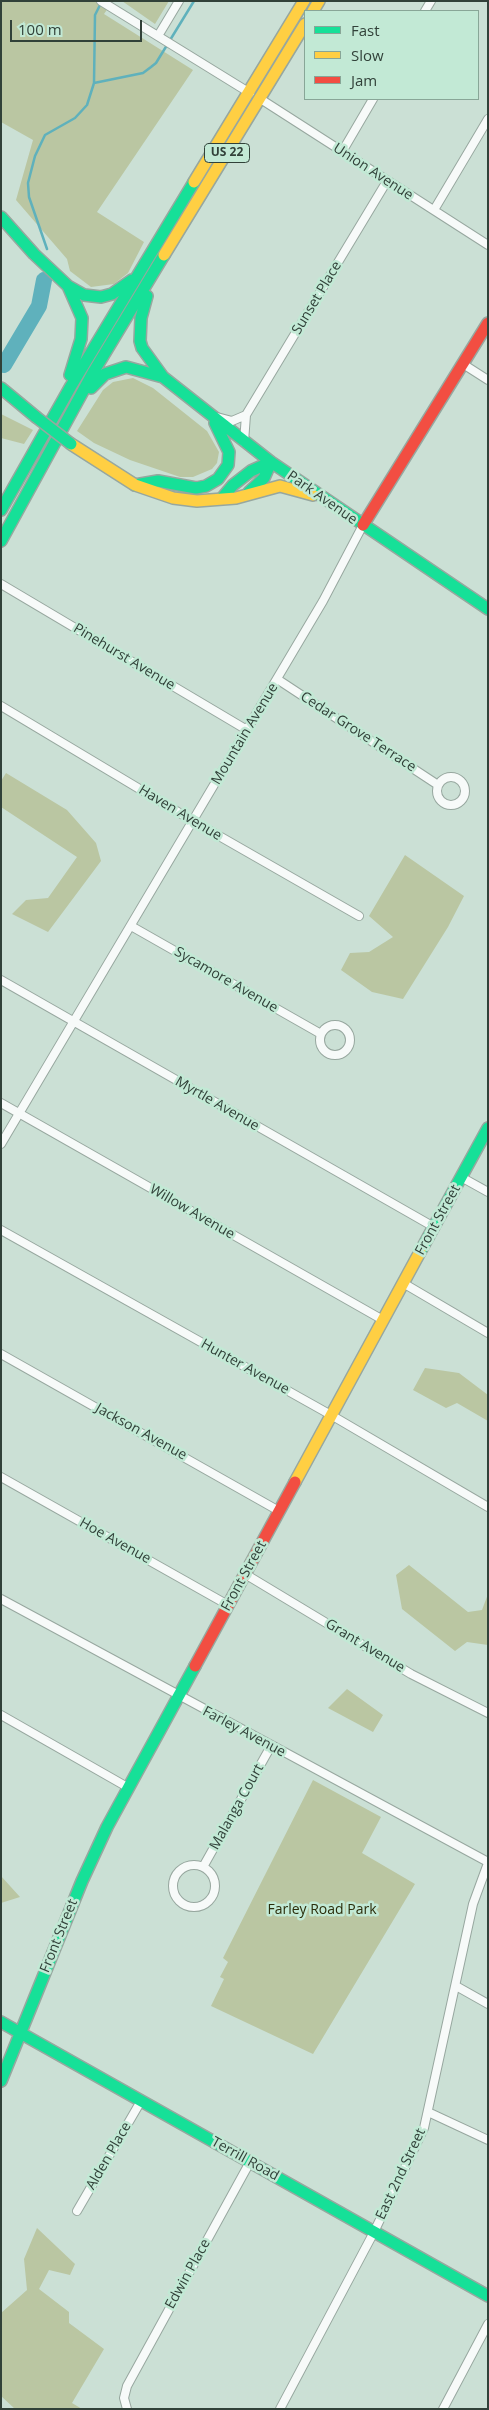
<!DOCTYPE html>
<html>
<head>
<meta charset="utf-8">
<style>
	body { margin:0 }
	#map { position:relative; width:489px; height:2410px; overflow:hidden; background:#cbe0d5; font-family:"Open Sans",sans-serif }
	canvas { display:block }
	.frame { position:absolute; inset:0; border:2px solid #314139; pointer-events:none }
	.legend { position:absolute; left:304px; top:10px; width:175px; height:90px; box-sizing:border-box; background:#c2e9d5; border:1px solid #88a697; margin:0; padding:6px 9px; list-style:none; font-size:15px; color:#314139 }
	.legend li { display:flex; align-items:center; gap:10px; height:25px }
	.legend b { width:25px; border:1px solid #88a697 }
	.scale { position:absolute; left:10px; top:20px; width:132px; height:22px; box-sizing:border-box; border:2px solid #314139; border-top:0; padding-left:6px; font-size:15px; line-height:18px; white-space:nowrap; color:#314139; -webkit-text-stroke:4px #c2e9d5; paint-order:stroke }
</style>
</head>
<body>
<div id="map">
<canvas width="489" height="2410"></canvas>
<div class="frame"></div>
<ul class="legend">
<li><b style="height:6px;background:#16e098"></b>Fast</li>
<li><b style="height:6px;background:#ffcf43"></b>Slow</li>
<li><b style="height:6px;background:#f24e42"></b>Jam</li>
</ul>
<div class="scale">100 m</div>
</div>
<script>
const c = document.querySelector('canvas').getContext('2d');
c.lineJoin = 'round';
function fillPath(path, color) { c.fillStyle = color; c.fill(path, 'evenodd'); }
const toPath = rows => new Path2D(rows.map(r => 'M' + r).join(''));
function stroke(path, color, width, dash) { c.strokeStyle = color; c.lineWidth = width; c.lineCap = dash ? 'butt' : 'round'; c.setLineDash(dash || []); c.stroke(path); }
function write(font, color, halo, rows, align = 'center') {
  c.font = font + ' "Open Sans",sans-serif'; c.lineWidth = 5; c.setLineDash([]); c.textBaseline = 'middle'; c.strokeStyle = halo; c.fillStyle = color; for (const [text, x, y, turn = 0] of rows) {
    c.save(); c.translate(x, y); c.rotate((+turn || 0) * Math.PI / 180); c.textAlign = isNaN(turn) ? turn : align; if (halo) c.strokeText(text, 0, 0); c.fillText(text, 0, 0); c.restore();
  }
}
fillPath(toPath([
	[1,1,113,1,104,14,193,70,97,212,144,242,128,273,114,284,91,287,70,271,67,259,16,200,33,140,1,122],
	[122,1,169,1,155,24],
	[133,378,153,388,207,431,219,452,217,463,212,469,193,477,180,477,130,460,94,443,77,431,103,390,113,382],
	[1,414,33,430,24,444,1,438],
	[6,773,67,810,96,843,101,861,48,932,12,914,26,900,48,898,77,857,1,807,1,781],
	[405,855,464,896,448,927,403,999,372,992,341,970,350,953,369,952,393,937,369,916],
	[425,1368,459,1373,488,1395,488,1421,457,1403,446,1408,413,1390],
	[409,1565,468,1612,482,1610,488,1594,488,1645,467,1642,455,1651,402,1609,396,1575],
	[347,1689,383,1715,373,1732,328,1708],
	[313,1780,381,1817,362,1853,415,1884,313,2054,211,2006,224,1979,220,1977,228,1962,223,1958],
	[1,1876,20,1897,1,1903],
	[37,2228,75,2264,70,2275,49,2270,39,2289,69,2312,69,2323,104,2349,72,2403,82,2409,15,2409,1,2396,1,2313,27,2290,24,2259]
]), '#bac6a2');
stroke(toPath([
	[94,83,143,73,151,67,156,63,194,1],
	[47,249,29,197,28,183,35,156,45,135,75,118,87,105,94,83,95,15,101,3]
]), '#5fb1bc', 2.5);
stroke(toPath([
	[4,365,39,306,44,280]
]), '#5fb1bc', 16);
const street = toPath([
	[101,1,250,93],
	[425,11,431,1],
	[158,36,179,1],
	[259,98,488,245],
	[342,152,373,99],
	[434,210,488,119],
	[463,364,488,380],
	[217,417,232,421,246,415],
	[244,442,246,415,387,181],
	[1,584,247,730],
	[277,679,438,785],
	[1,706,193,821,359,916],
	'437 791a14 14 0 1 1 28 0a14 14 0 1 1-28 0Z',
	[131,926,321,1034],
	[1,980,434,1227],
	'320 1040a15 15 0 1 1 30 0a15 15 0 1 1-30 0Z',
	[1,1103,383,1320],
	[1,1144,323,601,363,525],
	[461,1177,488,1192],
	[1,1230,331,1415,488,1507],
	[403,1283,488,1333],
	[1,1354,279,1511],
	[1,1477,228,1605],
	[245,1574,411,1674,488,1713],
	[1,1599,488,1862],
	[1,1715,129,1788],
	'173 1886a21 21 0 1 1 42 0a21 21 0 1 1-42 0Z',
	[203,1867,271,1746],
	[456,1986,488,2004],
	[428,2112,488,2140],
	[77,2211,141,2101],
	[127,2409,124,2398,127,2386,250,2162],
	[280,2409,374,2232,424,2128,473,1904,488,1863],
	[443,2409,488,2324]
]);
const fast = toPath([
	[1,217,34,254,68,286],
	[68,286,82,318,81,339,70,375],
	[68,286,84,295,101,297,112,294,132,280],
	[147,296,141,318,140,341,142,348,163,377],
	[163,377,271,462,488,609],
	[1,388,36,417],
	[91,388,105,374,126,367,163,377],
	[135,485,158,481,196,488,206,486,218,479,228,465,229,452,215,423],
	[249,492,264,478,271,462],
	[223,497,233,485,251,471,271,462],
	[1,510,71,386,194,182],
	[1,541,94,371,164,255],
	[420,1252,488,1128],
	[1,2022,488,2296],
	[1,2081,82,1881,107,1827,195,1666]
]);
const slow = toPath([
	[313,11,319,1],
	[194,182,304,1],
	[164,255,305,24],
	[71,444,135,485,173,498,197,501,236,498,280,486,313,495],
	[295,1482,420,1252]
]);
const jam = toPath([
	[363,525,488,323],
	[195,1666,295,1482]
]);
stroke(street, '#97a79f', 10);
stroke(fast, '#97a79f', 14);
stroke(slow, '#97a79f', 14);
stroke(jam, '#97a79f', 14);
stroke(street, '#f7faf9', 8);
stroke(fast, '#16e098', 11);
stroke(slow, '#ffcf43', 11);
stroke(jam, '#f24e42', 11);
const fastBridge = toPath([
	[36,417,71,444]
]);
stroke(fastBridge, '#97a79f', 14, []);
stroke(fastBridge, '#16e098', 11);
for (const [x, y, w] of [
	[227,153,45]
]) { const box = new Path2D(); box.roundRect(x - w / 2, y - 9.5, w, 19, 4); c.fillStyle = '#c2e9d5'; c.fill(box); stroke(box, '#314139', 1); }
write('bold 12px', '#314139', null, [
	["US 22",227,153]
]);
write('14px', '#314139', '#c2e9d5', [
	["Union Avenue",373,172,33],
	["Sunset Place",317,298,-59],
	["Park Avenue",322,498,35],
	["Pinehurst Avenue",124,657,31],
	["Cedar Grove Terrace",358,732,33],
	["Mountain Avenue",245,734,-59],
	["Haven Avenue",180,813,31],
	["Sycamore Avenue",226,980,30],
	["Myrtle Avenue",217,1104,30],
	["Willow Avenue",192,1212,30],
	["Front Street",438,1220,-61],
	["Hunter Avenue",245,1367,29],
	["Jackson Avenue",141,1432,29],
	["Hoe Avenue",115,1541,29],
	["Front Street",244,1576,-61],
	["Grant Avenue",365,1646,31],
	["Farley Avenue",244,1732,28],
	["Malanga Court",237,1807,-61],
	["Front Street",59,1936,-68],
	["Alden Place",109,2156,-60],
	["Terrill Road",245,2159,29],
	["East 2nd Street",401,2174,-65],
	["Edwin Place",188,2274,-61]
]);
write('14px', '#2b2d0b', '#c2e9d5', [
	["Farley Road Park",322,1910]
]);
</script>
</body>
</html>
